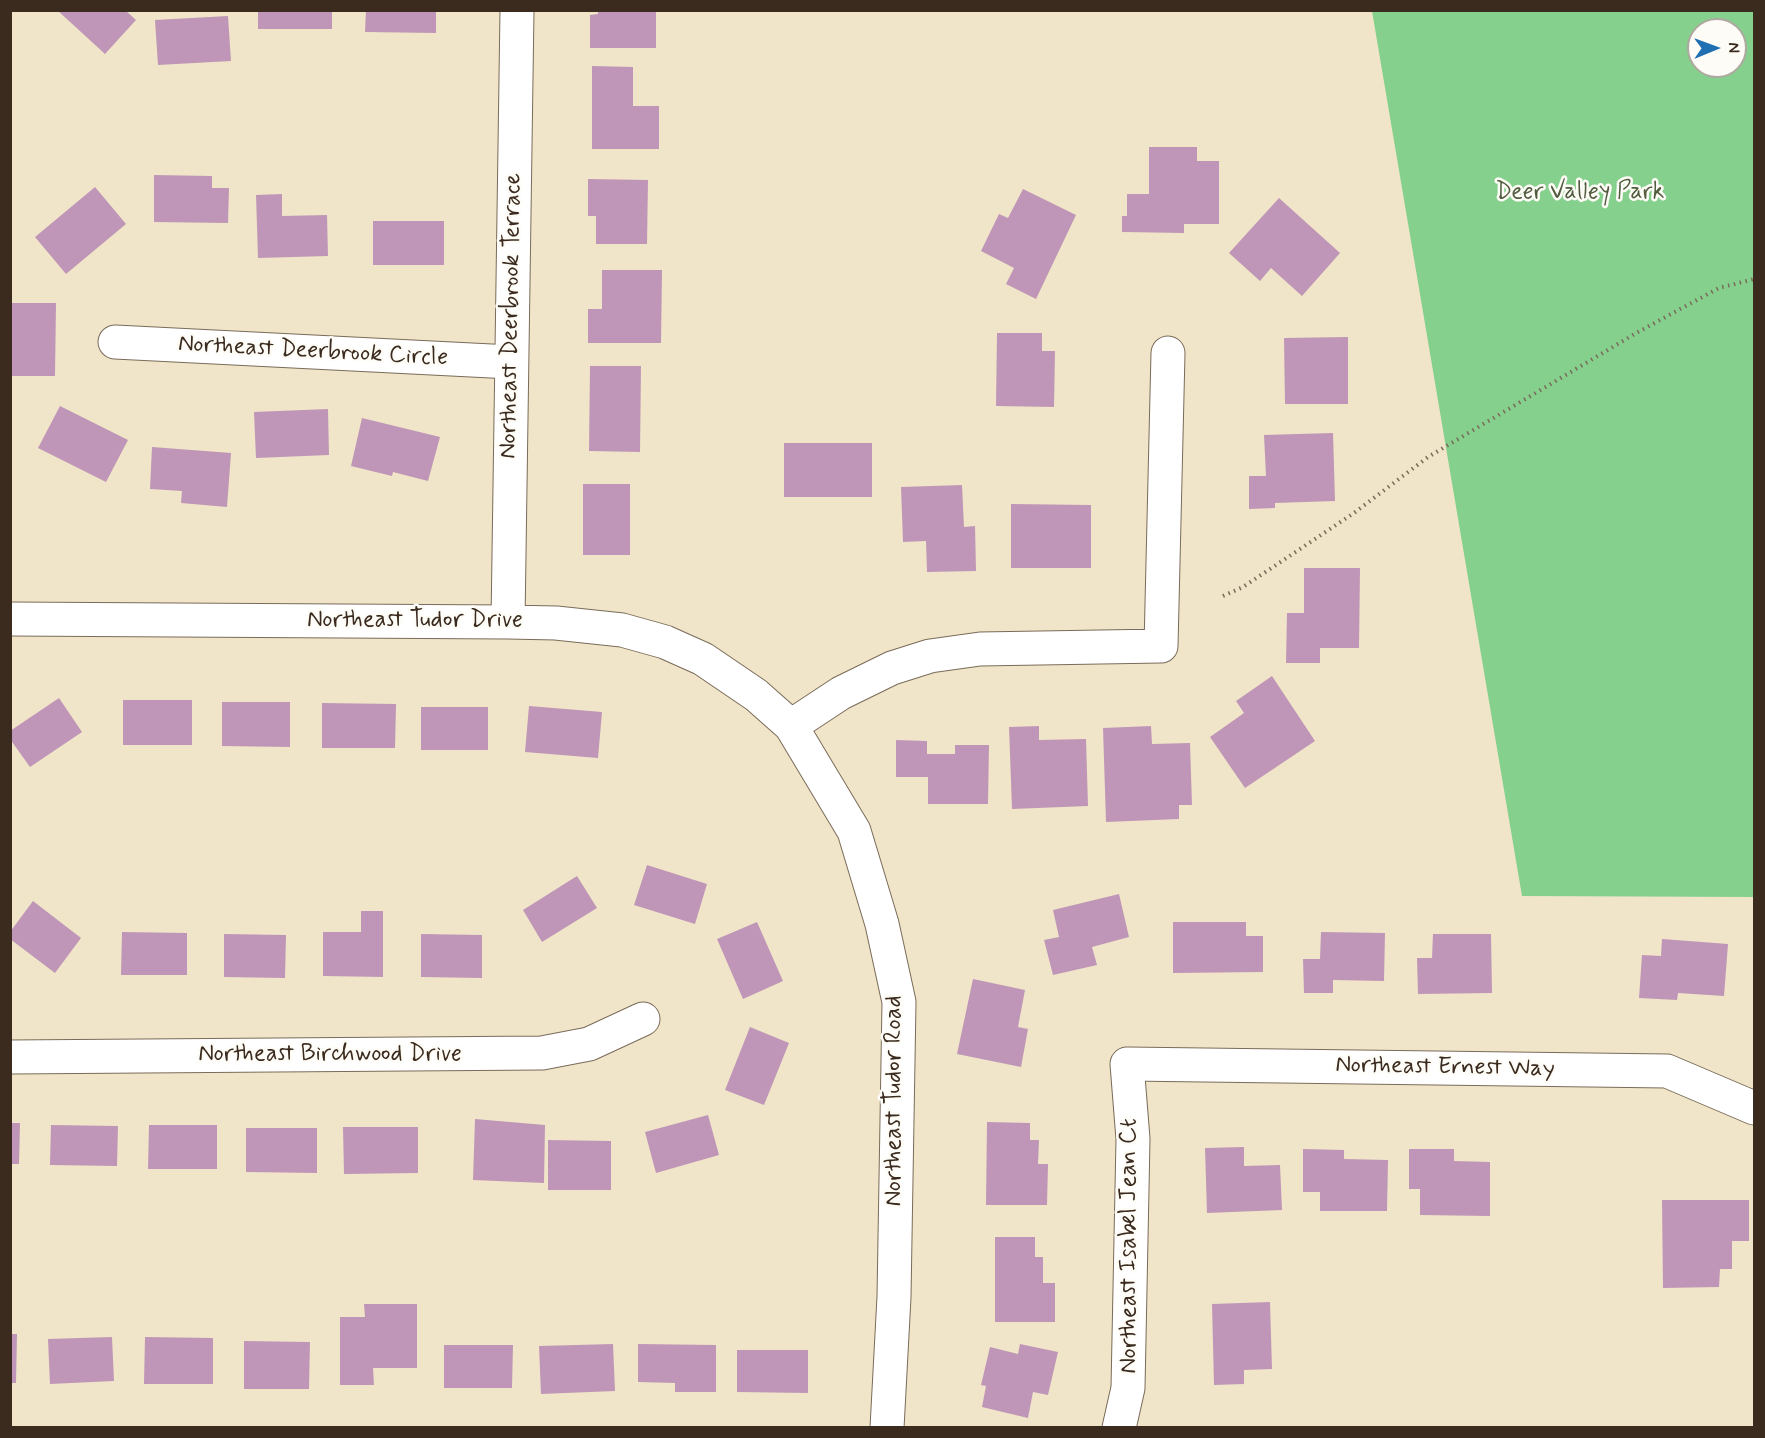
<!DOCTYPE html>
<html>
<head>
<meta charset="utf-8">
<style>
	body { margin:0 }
	#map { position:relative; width:1765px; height:1438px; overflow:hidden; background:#f0e5c8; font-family:Mynerve,sans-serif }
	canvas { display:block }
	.frame { position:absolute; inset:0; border:12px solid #3b2a1e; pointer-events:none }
	.north { position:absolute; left:1687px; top:18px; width:60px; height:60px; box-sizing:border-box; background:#fdfcf7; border:2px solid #afa8a0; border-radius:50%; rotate:89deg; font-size:16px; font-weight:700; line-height:24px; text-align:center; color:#3b2a1e }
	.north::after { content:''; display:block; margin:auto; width:21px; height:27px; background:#1f6fb2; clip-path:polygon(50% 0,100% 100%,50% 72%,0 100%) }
</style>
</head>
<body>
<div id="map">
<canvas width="1765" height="1438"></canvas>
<div class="frame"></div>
<div class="north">N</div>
</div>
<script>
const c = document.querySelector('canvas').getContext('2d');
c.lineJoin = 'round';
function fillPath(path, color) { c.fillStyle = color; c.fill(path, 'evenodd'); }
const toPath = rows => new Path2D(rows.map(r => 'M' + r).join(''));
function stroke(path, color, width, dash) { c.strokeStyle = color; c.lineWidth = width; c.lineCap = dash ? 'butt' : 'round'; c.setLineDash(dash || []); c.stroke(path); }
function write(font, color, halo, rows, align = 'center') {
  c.font = font + ' Mynerve,sans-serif'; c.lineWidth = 5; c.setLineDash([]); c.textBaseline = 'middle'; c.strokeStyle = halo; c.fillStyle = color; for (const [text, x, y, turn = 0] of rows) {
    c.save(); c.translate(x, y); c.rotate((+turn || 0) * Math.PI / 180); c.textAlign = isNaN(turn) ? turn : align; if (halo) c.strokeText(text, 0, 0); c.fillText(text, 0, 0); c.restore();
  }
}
fillPath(toPath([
	[1372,11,1754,11,1754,897,1522,896],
	[1699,30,1735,30,1735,66,1699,66]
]), '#85d08d');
fillPath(toPath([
	[57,10,125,10,136,20,105,54],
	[258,10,332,10,332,29,258,29],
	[366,10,436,10,436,33,365,32],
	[598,10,656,10,656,48,590,48,590,15,598,14],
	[228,16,231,61,158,65,155,20],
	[592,66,633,67,633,106,659,106,659,149,592,149],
	[1149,147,1197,147,1197,161,1219,161,1219,224,1184,224,1184,233,1122,232,1122,216,1127,216,1127,194,1149,194],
	[154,175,212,176,212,188,229,188,228,223,154,222],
	[588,179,648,180,647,244,596,244,596,216,588,216],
	[95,187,126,224,66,274,35,237],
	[1023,189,1076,215,1036,299,1006,284,1014,268,981,251,999,214,1008,218],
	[282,194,282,216,327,215,328,256,258,258,256,195],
	[1279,198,1340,253,1302,296,1271,268,1260,281,1229,253],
	[373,221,444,221,444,265,373,265],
	[602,270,662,270,661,343,588,343,588,309,602,309],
	[10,303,56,303,55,376,10,376],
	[997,333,1042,333,1042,351,1055,351,1054,407,996,406],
	[1348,337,1348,404,1285,404,1284,338],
	[590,366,641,366,640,452,589,451],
	[60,406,128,440,106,482,38,448],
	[328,409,329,455,256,458,254,412],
	[362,418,440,437,428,481,393,472,392,476,351,466],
	[1333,433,1335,501,1275,503,1275,508,1249,509,1249,476,1266,476,1264,435],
	[784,443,872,443,872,497,784,497],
	[152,447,231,453,227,507,181,503,182,491,150,489],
	[583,484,630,484,630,555,583,555],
	[962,485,964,527,975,526,976,571,927,572,926,541,903,542,901,487],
	[1011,504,1091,505,1091,568,1011,568],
	[1304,568,1360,568,1359,648,1320,648,1320,663,1286,663,1287,613,1304,613],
	[1272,676,1315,741,1245,788,1210,737,1244,713,1236,701],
	[59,698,82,732,30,767,10,739,10,731],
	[123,700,192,700,192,745,123,745],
	[222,702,290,702,290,747,222,746],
	[322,703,396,704,395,748,322,748],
	[529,706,602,712,598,758,525,752],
	[421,707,488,707,488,750,421,750],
	[1039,726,1039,740,1086,739,1088,806,1012,809,1009,727],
	[1151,726,1152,744,1190,743,1192,805,1179,805,1179,819,1106,822,1103,728],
	[896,740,927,741,927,754,955,754,955,745,989,745,988,804,928,804,928,777,896,777],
	[647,865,707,884,695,924,634,905],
	[577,876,597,908,542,942,523,910],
	[1119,894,1129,937,1092,947,1097,965,1053,975,1044,940,1059,937,1053,910],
	[33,901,81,938,55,973,10,939,10,932],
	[361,911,383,911,383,977,323,976,323,932,361,932],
	[757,922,783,981,743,999,717,939],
	[1173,922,1246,922,1246,936,1263,936,1263,972,1173,973],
	[122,932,187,933,187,975,121,975],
	[1321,932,1385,933,1384,981,1333,980,1333,993,1304,993,1303,959,1320,959],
	[224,934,286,935,285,978,224,977],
	[421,934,482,935,482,978,421,977],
	[1433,934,1491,934,1492,993,1418,994,1417,958,1432,958],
	[1662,939,1728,944,1724,996,1678,993,1677,1000,1639,998,1642,955,1661,956],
	[973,979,1025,990,1018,1027,1028,1029,1021,1067,957,1054],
	[750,1027,789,1043,764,1105,725,1090],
	[708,1115,719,1155,656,1173,645,1132],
	[475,1119,545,1125,544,1183,473,1180],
	[987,1122,1030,1123,1030,1140,1039,1140,1038,1164,1048,1164,1047,1205,986,1205],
	[10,1123,20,1123,19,1164,10,1164],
	[51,1125,118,1126,117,1166,50,1165],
	[149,1125,217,1125,217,1169,148,1169],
	[343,1127,418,1127,418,1173,344,1174],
	[246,1128,317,1128,317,1173,246,1172],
	[548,1140,611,1141,611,1190,548,1190],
	[1244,1147,1244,1166,1280,1165,1282,1210,1207,1213,1205,1148],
	[1303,1149,1344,1150,1344,1159,1388,1160,1387,1211,1320,1211,1320,1192,1303,1192],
	[1409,1149,1454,1149,1454,1161,1490,1162,1490,1216,1420,1215,1420,1189,1409,1189],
	[1662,1200,1749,1200,1749,1241,1732,1241,1732,1269,1720,1269,1719,1287,1663,1288],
	[995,1237,1035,1237,1035,1257,1043,1257,1043,1283,1055,1283,1055,1322,995,1322],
	[1270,1302,1272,1369,1244,1370,1244,1384,1214,1385,1212,1304],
	[364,1304,417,1304,417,1368,373,1368,374,1385,340,1385,340,1317,365,1317],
	[10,1334,17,1334,16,1383,10,1383],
	[112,1337,114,1381,50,1384,48,1339],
	[145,1337,213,1338,213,1384,144,1384],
	[244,1341,310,1342,309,1389,244,1389],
	[613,1344,615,1391,541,1394,539,1346],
	[638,1344,716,1345,716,1392,675,1392,675,1383,638,1382],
	[1020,1344,1058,1352,1048,1395,1033,1392,1028,1418,982,1407,986,1386,981,1385,990,1347,1018,1354],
	[444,1345,513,1345,512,1388,444,1388],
	[737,1350,808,1350,808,1393,737,1392]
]), '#bf96b7');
const minor = toPath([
	[115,342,511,362],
	[10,619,508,622,556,623,622,630,665,642,703,659,756,695,791,726,854,831,882,924,899,1002,894,1297,887,1428],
	[508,622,517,10],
	[791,726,841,693,892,668,930,656,980,649,1161,646,1168,353],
	[10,1057,542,1053,589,1044,643,1019],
	[1119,1428,1128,1388,1133,1139,1127,1064,1667,1071,1754,1108]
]);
stroke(minor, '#7a6b5a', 35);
stroke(toPath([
	[1223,596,1243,587,1354,513,1428,457,1638,332,1719,288,1754,279]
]), '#7a6b5a', 4, [1.5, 4.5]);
stroke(minor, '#fff', 33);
write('24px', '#515c3f', '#fdfcf7', [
	["Deer Valley Park",1580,193]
]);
write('24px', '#3b2a1e', '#fdfcf7', [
	["Northeast Deerbrook Terrace",512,316,-89],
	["Northeast Deerbrook Circle",313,352,3],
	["Northeast Tudor Drive",415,621],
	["Northeast Birchwood Drive",330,1055],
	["Northeast Ernest Way",1445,1068,1],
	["Northeast Tudor Road",895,1101,-90],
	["Northeast Isabel Jean Ct",1130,1246,-90]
]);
</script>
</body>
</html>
